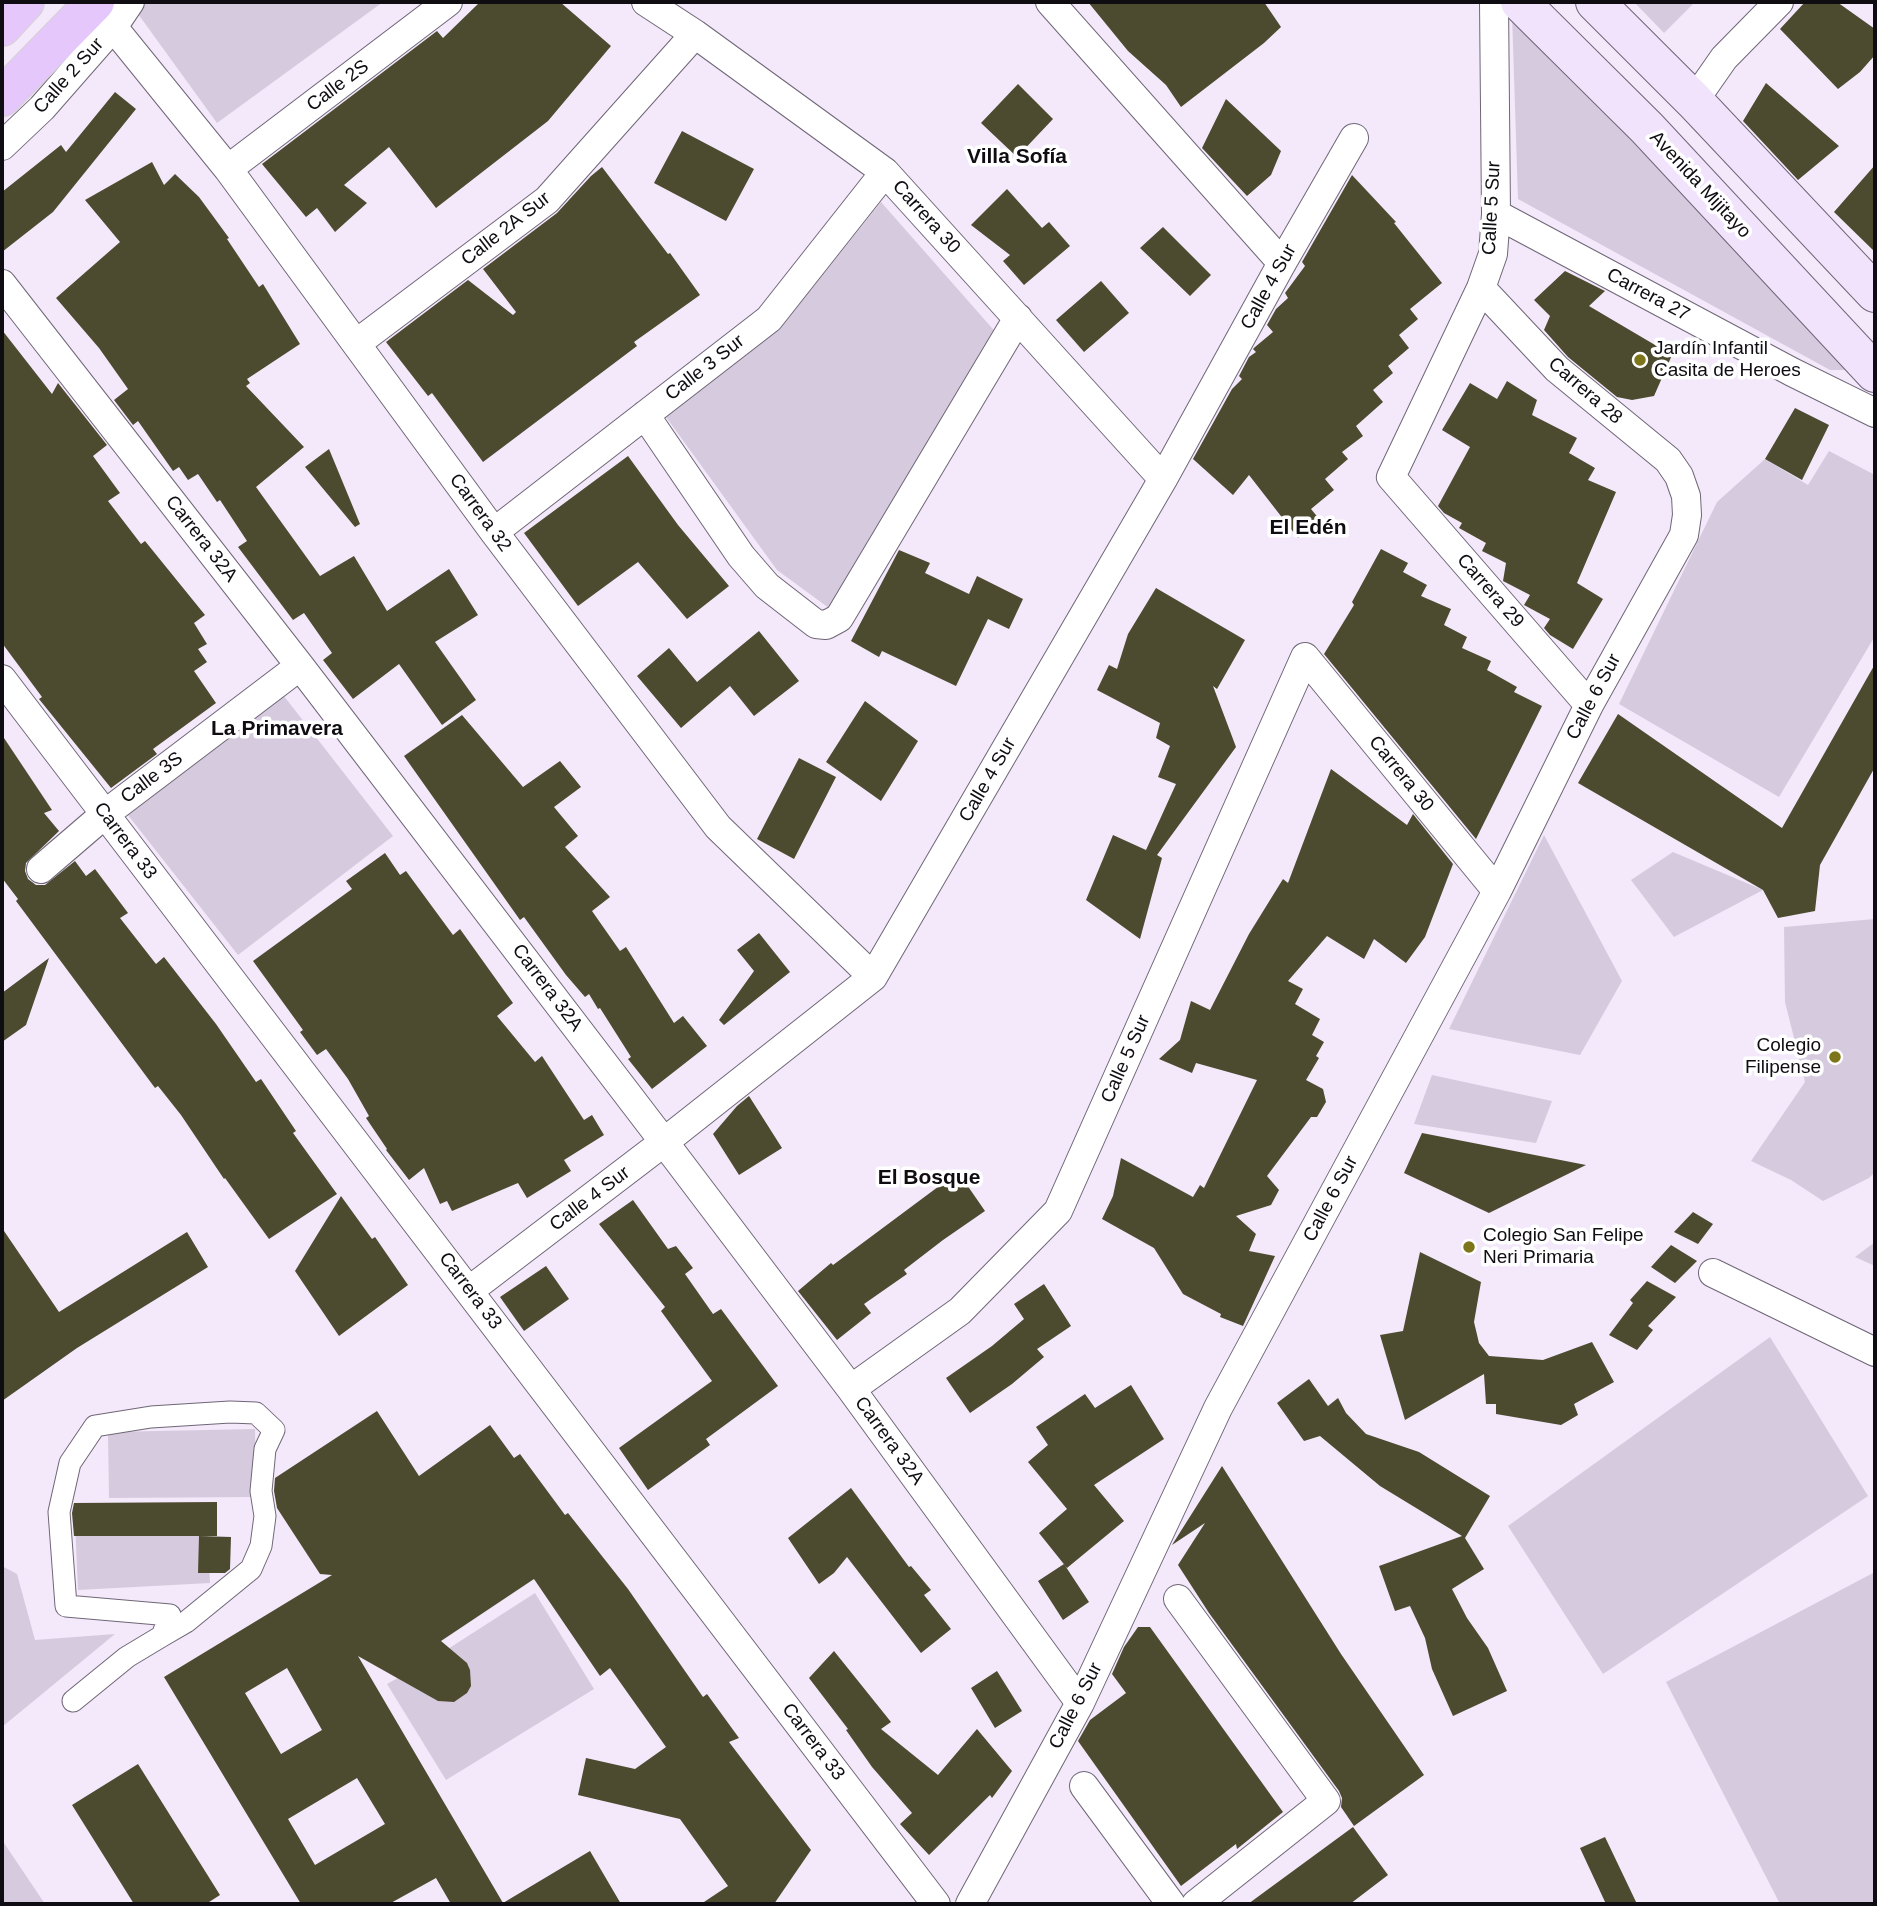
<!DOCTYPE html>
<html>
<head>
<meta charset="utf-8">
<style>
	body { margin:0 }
	#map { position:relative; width:1877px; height:1906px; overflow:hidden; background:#f3e9fb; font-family:Helvetica,sans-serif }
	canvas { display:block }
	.frame { position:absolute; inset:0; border:4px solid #0f0c12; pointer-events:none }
</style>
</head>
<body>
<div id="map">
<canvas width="1877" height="1906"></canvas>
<div class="frame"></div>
</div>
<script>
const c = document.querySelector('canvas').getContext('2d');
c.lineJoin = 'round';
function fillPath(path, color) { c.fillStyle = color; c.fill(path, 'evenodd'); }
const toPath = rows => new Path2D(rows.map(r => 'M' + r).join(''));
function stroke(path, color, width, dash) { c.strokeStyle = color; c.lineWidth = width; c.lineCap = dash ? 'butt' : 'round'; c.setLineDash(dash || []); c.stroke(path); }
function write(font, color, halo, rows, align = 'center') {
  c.font = font + ' Helvetica,sans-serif'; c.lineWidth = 7; c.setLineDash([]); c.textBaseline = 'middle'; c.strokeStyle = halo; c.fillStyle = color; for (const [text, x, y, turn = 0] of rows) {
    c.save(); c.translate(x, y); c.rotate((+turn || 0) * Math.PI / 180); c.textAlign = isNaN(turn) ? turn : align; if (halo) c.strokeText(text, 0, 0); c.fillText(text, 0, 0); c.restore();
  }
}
fillPath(toPath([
	[137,2,383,2,217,123,133,7],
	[1634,2,1695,2,1664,33],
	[1512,15,1850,370,1830,370,1518,199],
	[881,202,999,336,833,611,777,570,666,417,782,326],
	[1829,451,1875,475,1875,636,1779,797,1619,704,1717,502,1765,459,1808,485],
	[280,691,393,836,238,955,124,810],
	[1544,835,1622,981,1580,1055,1449,1029],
	[1673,852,1763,890,1674,937,1631,880],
	[1875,919,1875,1172,1869,1178,1823,1201,1791,1180,1751,1161,1805,1082,1785,1002,1784,927],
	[1432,1075,1552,1101,1536,1143,1414,1124],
	[1875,1242,1875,1266,1855,1257],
	[1770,1337,1868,1496,1603,1674,1508,1526],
	[255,1429,256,1497,109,1498,108,1432],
	[206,1513,210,1583,78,1590,75,1521],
	[2,1566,17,1574,35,1640,115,1634,2,1727],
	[1875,1572,1875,1904,1780,1904,1666,1682],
	[535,1593,594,1689,446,1780,387,1684,437,1656],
	[2,1840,45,1904,2,1904]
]), '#d6cbde');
fillPath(toPath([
	[480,2,560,2,611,46,548,121,436,208,389,147,344,185,367,203,335,232,317,208,306,217,262,164,437,31,443,38],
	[1088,2,1264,2,1281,27,1264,43,1181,107,1166,85,1128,51],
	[1805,2,1837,2,1875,29,1875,55,1860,72,1838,89,1780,29],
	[1766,83,1839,146,1798,180,1743,121],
	[1018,84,1053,119,1017,157,981,123],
	[115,92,136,109,53,212,2,252,2,192,61,145,66,152],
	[1226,99,1281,151,1271,175,1247,196,1202,148],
	[682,131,754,169,726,221,654,183],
	[152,162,164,185,175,174,199,197,229,238,227,239,259,287,263,284,300,344,247,379,250,383,246,386,304,447,256,487,320,576,354,556,387,611,449,569,478,615,435,642,476,700,442,725,399,664,353,699,323,660,332,653,304,613,293,620,238,547,247,541,220,500,217,502,198,474,188,480,179,467,173,471,138,421,133,425,114,400,128,389,99,348,56,298,120,242,85,200],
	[1875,165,1875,252,1834,212],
	[602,167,668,254,670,253,700,295,634,342,637,346,483,462,432,393,428,396,386,342,468,280,513,315,516,312,483,269,557,213,591,176],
	[1352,175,1396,222,1394,223,1442,283,1410,309,1418,319,1399,335,1409,348,1388,366,1393,373,1373,390,1383,402,1356,426,1363,436,1342,452,1348,459,1325,479,1334,490,1311,509,1320,520,1298,538,1249,475,1233,495,1193,459,1232,389,1242,379,1239,376,1249,357,1256,352,1253,349,1255,347,1273,332,1267,325,1276,309,1288,298,1285,293,1305,266,1302,262],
	[1007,189,1042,228,1049,222,1070,246,1024,285,1003,261,1010,255,971,225],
	[1163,227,1211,275,1190,296,1140,248],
	[1565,271,1605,291,1589,306,1672,355,1654,396,1632,400,1617,397,1568,357,1544,330,1550,316,1534,300],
	[1101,281,1129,313,1084,352,1056,320],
	[2,330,52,394,58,383,107,445,93,456,120,493,108,501,141,544,145,541,205,615,194,623,207,644,198,649,207,662,194,671,216,703,153,749,157,754,111,788,39,699,42,697,2,643],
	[1507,381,1537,400,1532,415,1577,438,1569,453,1595,468,1588,480,1616,492,1577,583,1603,599,1573,649,1550,635,1544,628,1550,619,1524,605,1530,595,1503,581,1506,563,1482,551,1486,543,1459,528,1462,523,1444,513,1438,506,1470,447,1442,430,1470,383,1497,399],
	[1795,408,1829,425,1802,480,1765,459],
	[329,449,360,524,355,527,305,467],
	[628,456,678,525,729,586,687,619,638,562,578,606,524,533],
	[1381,549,1408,563,1403,572,1427,585,1421,596,1451,609,1444,625,1467,637,1462,648,1491,661,1487,670,1517,687,1514,692,1542,706,1476,839,1324,654,1354,605,1352,602],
	[899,550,930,563,925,573,969,594,977,576,1023,599,1009,629,988,619,956,686,882,651,879,657,851,641],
	[1156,588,1245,640,1217,689,1213,686,1236,747,1157,855,1162,858,1140,939,1086,900,1113,835,1146,850,1176,784,1158,777,1170,746,1156,738,1160,723,1097,690,1109,665,1117,669,1128,634],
	[759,631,799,681,754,716,730,686,681,728,637,676,669,648,697,682],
	[1875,664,1875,767,1820,865,1815,911,1778,918,1763,890,1578,783,1618,714,1782,828],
	[865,701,918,741,881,801,826,762],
	[462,715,523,787,560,761,581,787,554,807,578,836,565,847,610,897,592,911,620,951,626,947,674,1023,683,1016,707,1046,652,1089,628,1059,631,1057,600,1008,598,1009,589,994,585,997,566,975,524,917,520,920,404,756],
	[2,735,52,810,44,813,59,831,26,863,25,871,28,879,36,885,45,885,75,861,86,876,95,869,128,913,120,918,156,964,164,957,216,1024,256,1082,261,1079,296,1131,293,1133,337,1194,269,1239,225,1178,224,1179,181,1115,158,1086,155,1088,16,901,18,899,2,878],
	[799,758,836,777,794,859,757,839],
	[1331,769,1407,825,1413,814,1453,864,1425,937,1406,963,1374,939,1364,959,1327,936,1288,981,1303,989,1295,1004,1320,1019,1312,1035,1324,1042,1316,1056,1319,1058,1306,1080,1323,1089,1326,1102,1317,1117,1311,1117,1267,1176,1279,1190,1271,1205,1236,1216,1256,1234,1249,1251,1275,1256,1243,1326,1220,1317,1221,1314,1183,1294,1154,1248,1102,1219,1113,1196,1121,1158,1193,1197,1200,1185,1204,1188,1257,1080,1196,1063,1192,1073,1159,1059,1180,1040,1191,1001,1210,1010,1249,934,1283,879,1288,883],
	[385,853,400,875,406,871,453,935,460,929,513,1003,497,1016,535,1062,542,1056,584,1120,592,1115,604,1135,564,1160,571,1171,527,1198,518,1183,452,1211,447,1201,440,1204,424,1168,409,1180,386,1150,387,1149,366,1118,369,1116,348,1079,326,1049,317,1055,300,1032,303,1030,253,961,352,889,346,881],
	[759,933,790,972,724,1025,719,1020,754,971,737,950],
	[49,958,26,1025,2,1042,2,993],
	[749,1096,782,1148,739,1175,713,1134,737,1106],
	[1422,1133,1586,1165,1489,1213,1404,1173],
	[958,1172,985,1211,943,1240,904,1270,907,1274,864,1304,871,1313,837,1340,798,1291,831,1263,833,1265],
	[341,1196,372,1239,375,1237,408,1285,339,1336,295,1271],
	[633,1200,668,1249,676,1246,693,1268,685,1274,713,1314,721,1309,778,1386,706,1439,710,1445,648,1490,619,1448,712,1381,661,1311,665,1307,599,1224],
	[1693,1212,1713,1224,1698,1244,1674,1232],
	[2,1228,59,1312,187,1232,208,1267,77,1348,2,1401],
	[1671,1245,1697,1261,1675,1283,1651,1267],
	[1420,1252,1481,1282,1474,1322,1479,1343,1489,1356,1543,1360,1592,1342,1614,1382,1574,1404,1578,1415,1561,1425,1496,1414,1496,1404,1486,1404,1484,1374,1405,1420,1380,1335,1403,1331],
	[546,1266,569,1299,524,1331,500,1297],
	[1647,1281,1676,1297,1648,1326,1653,1330,1637,1350,1609,1335,1633,1303,1630,1300],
	[1044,1284,1071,1326,1037,1349,1044,1357,1012,1384,970,1413,946,1378,992,1346,1024,1319,1014,1304],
	[1309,1379,1328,1406,1338,1398,1346,1413,1366,1434,1419,1452,1490,1496,1465,1538,1484,1569,1452,1589,1467,1618,1488,1648,1507,1691,1453,1716,1432,1669,1425,1638,1410,1606,1395,1611,1379,1566,1462,1536,1380,1486,1320,1436,1304,1441,1277,1403],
	[1131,1385,1164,1439,1094,1485,1124,1521,1067,1568,1039,1533,1067,1509,1028,1462,1048,1445,1036,1427,1085,1394,1095,1408],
	[377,1411,419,1476,490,1425,514,1458,520,1454,565,1515,568,1513,628,1589,703,1697,707,1694,739,1738,729,1742,811,1850,774,1904,701,1904,728,1886,680,1819,578,1795,586,1758,635,1769,666,1747,610,1668,600,1676,534,1579,441,1641,467,1663,470,1670,471,1686,467,1693,454,1702,438,1701,358,1656,503,1903,590,1851,621,1904,451,1904,436,1878,389,1904,301,1904,164,1677,332,1575,320,1574,277,1508,274,1491,275,1478],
	[287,1668,322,1730,281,1754,245,1693],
	[357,1778,385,1824,315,1865,288,1819],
	[1222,1466,1341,1654,1424,1775,1354,1826,1341,1807,1342,1798,1339,1791,1209,1613,1178,1565,1205,1523,1172,1545],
	[851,1488,909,1567,911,1566,931,1590,924,1595,951,1629,921,1653,847,1557,834,1573,819,1584,788,1538],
	[217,1502,217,1536,74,1536,72,1513,74,1503],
	[199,1536,231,1537,230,1569,225,1573,198,1573],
	[1064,1564,1089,1602,1063,1620,1038,1581],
	[1138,1627,1150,1627,1283,1812,1237,1849,1236,1844,1181,1886,1078,1741,1090,1720,1126,1693,1112,1674,1124,1647],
	[834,1651,891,1722,881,1729,938,1775,977,1729,1012,1771,992,1798,990,1795,929,1855,900,1824,912,1813,872,1767,846,1730,848,1729,809,1678],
	[997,1671,1022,1711,995,1728,971,1688],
	[138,1764,220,1895,206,1904,134,1904,72,1805],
	[1353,1827,1388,1875,1350,1904,1248,1904],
	[1605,1837,1637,1904,1606,1904,1580,1848]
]), '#4c4a2f');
const pedestrian = toPath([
	[73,1701,127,1657,162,1636,186,1622,251,1569,261,1546,265,1516,261,1491,265,1449,274,1430,256,1413,230,1412,151,1417,95,1426,70,1463,59,1512,66,1606,170,1615,162,1636]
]);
const minor = toPath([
	[646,2,695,34,885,172,1163,479],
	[1050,2,1282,263],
	[1494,2,1496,214,1493,254,1481,288,1391,477,1589,705],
	[113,27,228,169,494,532,718,827,873,977],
	[1694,101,1724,58,1779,2],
	[2,146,42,108,113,27,130,2],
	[228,169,448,2],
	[1496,214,1792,372,1875,413],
	[2,284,300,666,664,1142,851,1389,1080,1703],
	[357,343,547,200,695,34],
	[645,415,741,556,767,586,816,624,826,625,839,618,1018,318],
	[494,532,769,319,885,172],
	[2,679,936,1904],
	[41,869,105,814,300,666],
	[1713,1273,1875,1352],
	[470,1290,664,1142,873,977,1163,479,1282,263,1354,138],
	[851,1389,960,1311,1058,1211,1305,657,1497,891],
	[1178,1599,1326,1801,1196,1904],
	[1084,1786,1171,1904],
	[970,1904,1080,1703,1218,1408,1497,891,1589,705,1684,535,1687,515,1686,496,1679,476,1668,460,1557,369,1481,288]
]);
const secondary = toPath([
	[1520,2,1647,128,1875,373],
	[1595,2,1694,101,1875,293]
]);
const primary = toPath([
	[2,27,25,2],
	[2,97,95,2]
]);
stroke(pedestrian, '#6f6676', 23);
stroke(minor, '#6f6676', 30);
stroke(secondary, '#6f6676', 40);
stroke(primary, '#d4d3d4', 40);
stroke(pedestrian, '#fff', 21);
stroke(minor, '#fff', 28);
stroke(secondary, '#f2e3fd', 38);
stroke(primary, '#e5c7fb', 38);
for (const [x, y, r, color] of [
	[1640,360,7,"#7d7519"],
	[1835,1057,7,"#7d7519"],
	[1469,1247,7,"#7d7519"]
]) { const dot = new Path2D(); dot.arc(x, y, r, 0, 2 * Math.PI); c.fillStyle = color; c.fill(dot); stroke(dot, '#fff', 2.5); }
write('19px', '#0f0c12', '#fff', [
	["Calle 2 Sur",69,76,-48],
	["Calle 2S",338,86,-37],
	["Avenida Mijitayo",1700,185,47],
	["Calle 5 Sur",1492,208,-87],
	["Carrera 30",926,217,48],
	["Calle 2A Sur",506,229,-38],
	["Calle 4 Sur",1269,287,-61],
	["Carrera 27",1648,295,28],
	["Calle 3 Sur",705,368,-38],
	["Carrera 28",1585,391,41],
	["Carrera 32",480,513,54],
	["Carrera 32A",201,539,52],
	["Carrera 29",1490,591,49],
	["Calle 6 Sur",1594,697,-62],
	["Carrera 30",1401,774,51],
	["Calle 3S",152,778,-37],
	["Calle 4 Sur",988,780,-60],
	["Carrera 33",125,841,53],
	["Carrera 32A",547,988,53],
	["Calle 5 Sur",1126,1059,-66],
	["Calle 4 Sur",590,1199,-37],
	["Calle 6 Sur",1331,1199,-62],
	["Carrera 33",470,1291,53],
	["Carrera 32A",889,1441,54],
	["Calle 6 Sur",1076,1706,-63],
	["Carrera 33",813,1742,53]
]);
write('19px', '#0f0c12', '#fff', [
	["Jardín Infantil",1654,349],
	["Casita de Heroes",1654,371],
	["Colegio",1821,1046,"right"],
	["Filipense",1821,1068,"right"],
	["Colegio San Felipe",1483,1236],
	["Neri Primaria",1483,1258]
], 'left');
write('bold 21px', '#0f0c12', '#fff', [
	["Villa Sofía",1017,157],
	["El Edén",1308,528],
	["La Primavera",277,729],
	["El Bosque",929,1178]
]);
</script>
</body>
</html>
